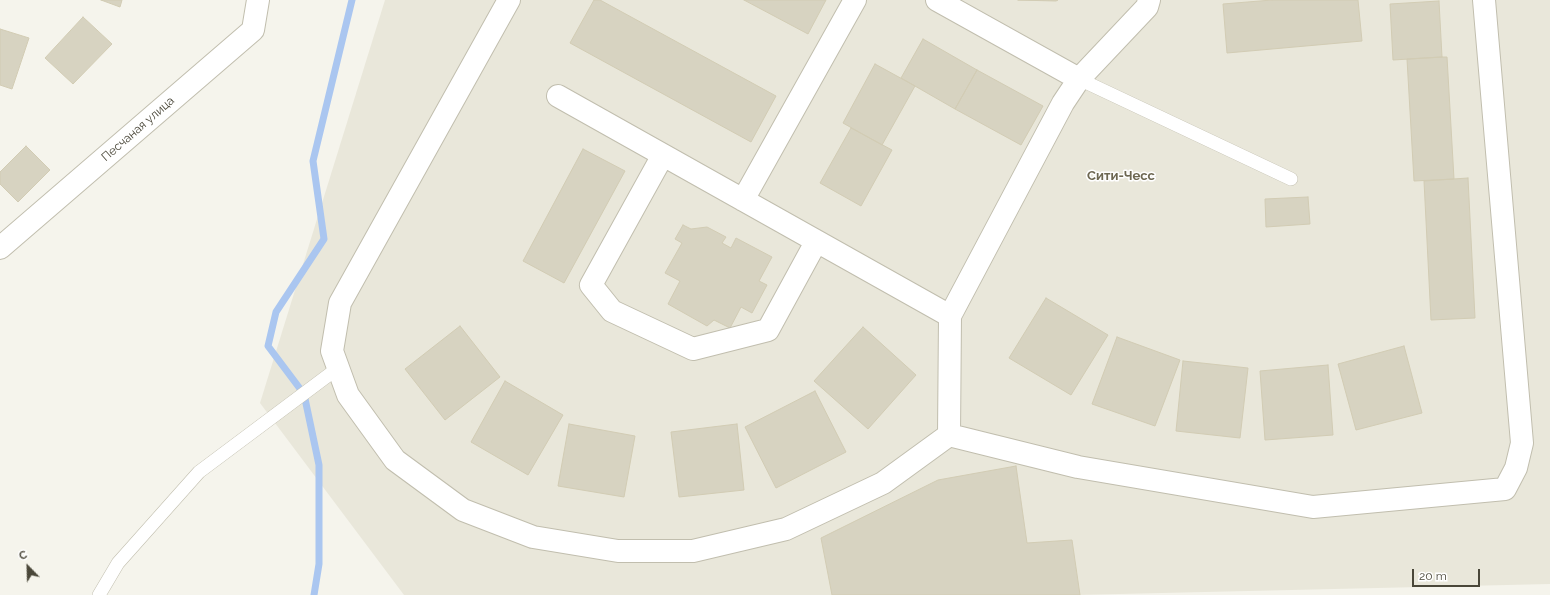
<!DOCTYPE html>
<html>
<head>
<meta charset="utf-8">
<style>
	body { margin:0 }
	#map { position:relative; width:1550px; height:595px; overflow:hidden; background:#f5f4ec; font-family:Raleway,sans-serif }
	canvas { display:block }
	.north { position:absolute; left:8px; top:547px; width:40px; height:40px; -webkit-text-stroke:3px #fff; paint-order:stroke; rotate:337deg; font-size:11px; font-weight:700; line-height:16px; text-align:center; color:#4a4739 }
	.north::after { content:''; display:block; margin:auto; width:14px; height:18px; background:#4a4739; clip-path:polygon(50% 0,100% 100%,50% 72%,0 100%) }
	.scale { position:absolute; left:1412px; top:569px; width:68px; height:18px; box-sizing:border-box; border:2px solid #4a4739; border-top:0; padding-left:5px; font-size:12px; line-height:14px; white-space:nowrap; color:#4a4739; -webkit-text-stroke:3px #fff; paint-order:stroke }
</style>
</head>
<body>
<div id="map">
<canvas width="1550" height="595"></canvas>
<div class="north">С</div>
<div class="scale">20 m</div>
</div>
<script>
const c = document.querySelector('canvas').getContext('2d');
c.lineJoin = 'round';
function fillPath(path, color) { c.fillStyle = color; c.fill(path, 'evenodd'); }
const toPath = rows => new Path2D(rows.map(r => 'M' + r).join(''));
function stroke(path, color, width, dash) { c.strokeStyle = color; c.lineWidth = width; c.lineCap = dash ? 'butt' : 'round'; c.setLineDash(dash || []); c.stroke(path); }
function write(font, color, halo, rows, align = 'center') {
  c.font = font + ' Raleway,sans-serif'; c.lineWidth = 3; c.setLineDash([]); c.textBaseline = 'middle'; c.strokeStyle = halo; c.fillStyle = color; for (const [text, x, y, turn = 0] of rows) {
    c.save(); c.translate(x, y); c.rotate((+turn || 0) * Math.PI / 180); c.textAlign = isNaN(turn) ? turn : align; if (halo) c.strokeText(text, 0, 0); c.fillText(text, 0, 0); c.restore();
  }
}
fillPath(toPath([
	[385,0,1550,0,1550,584,1076,595,404,595,260,403]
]), '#e9e7da');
stroke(toPath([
	[314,595,319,564,319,465,304,394,268,346,276,312,324,239,313,161,352,0]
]), '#aac6f0', 7);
const building = toPath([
	[101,0,122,0,120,7,101,0],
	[594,0,600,0,776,96,751,142,570,43,594,0],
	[744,0,826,0,808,34,744,0],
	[1018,0,1058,0,1056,1,1018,0],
	[1272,0,1358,0,1362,41,1227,53,1223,4,1272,0],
	[1439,1,1442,57,1393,60,1390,4,1439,1],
	[83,17,112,44,73,84,45,58,83,17],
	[0,29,29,38,12,89,0,85,0,29],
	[923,39,977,70,955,109,901,78,923,39],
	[1442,57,1447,57,1454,179,1414,181,1407,59,1442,57],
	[875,64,915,86,882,145,843,123,875,64],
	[977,70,1043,106,1021,145,955,109,977,70],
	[851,128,892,150,861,206,820,183,851,128],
	[26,146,50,170,18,202,0,184,0,172,26,146],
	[583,149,625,171,564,283,523,261,583,149],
	[1468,178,1475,318,1431,320,1424,181,1468,178],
	[1308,197,1310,224,1266,227,1265,199,1308,197],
	[683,225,691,229,707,227,726,237,722,243,731,248,736,238,772,257,759,281,767,285,752,313,741,307,730,328,714,320,707,326,668,304,680,281,665,273,682,243,675,239,683,225],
	[1046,298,1108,335,1071,395,1009,358,1046,298],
	[460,326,500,377,445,420,405,369,460,326],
	[863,327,916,375,868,429,814,381,863,327],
	[1117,337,1180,360,1155,426,1092,404,1117,337],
	[1404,346,1422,413,1356,430,1338,364,1404,346],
	[1183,361,1248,368,1240,438,1176,431,1183,361],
	[1328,365,1333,435,1265,440,1260,371,1328,365],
	[505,381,563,415,528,475,471,442,505,381],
	[815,391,846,452,776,488,745,427,815,391],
	[569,424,635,436,624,497,558,486,569,424],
	[737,424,744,490,679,497,671,432,737,424],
	[1016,466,1027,543,1072,540,1080,595,832,595,821,538,938,480,1016,466]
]);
fillPath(building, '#d7d3c1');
stroke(building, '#d2ccb4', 1);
const service = toPath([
	[1079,79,1291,179],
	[99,595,118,563,199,472,338,368]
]);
const minor = toPath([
	[509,0,340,303,332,351,348,395,395,460,463,510,533,537,618,551,693,551,786,529,883,483,949,435],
	[937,0,1079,79],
	[558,96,950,316],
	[663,155,591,285,612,311,693,349,768,330,816,242],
	[743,200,855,0],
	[0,248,253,30,258,0],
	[949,435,1078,467,1313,507,1505,489,1516,468,1522,443,1484,0],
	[949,435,950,316,1063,103,1079,79,1147,7,1149,0]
]);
stroke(service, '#c1beae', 14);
stroke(minor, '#c1beae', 24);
stroke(service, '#fff', 13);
stroke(minor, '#fff', 22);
write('12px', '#4a4739', '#fff', [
	["Песчаная улица",138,129,-41]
]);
write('bold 13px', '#6d6751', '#fff', [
	["Сити-Чесс",1121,176]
]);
</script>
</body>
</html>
